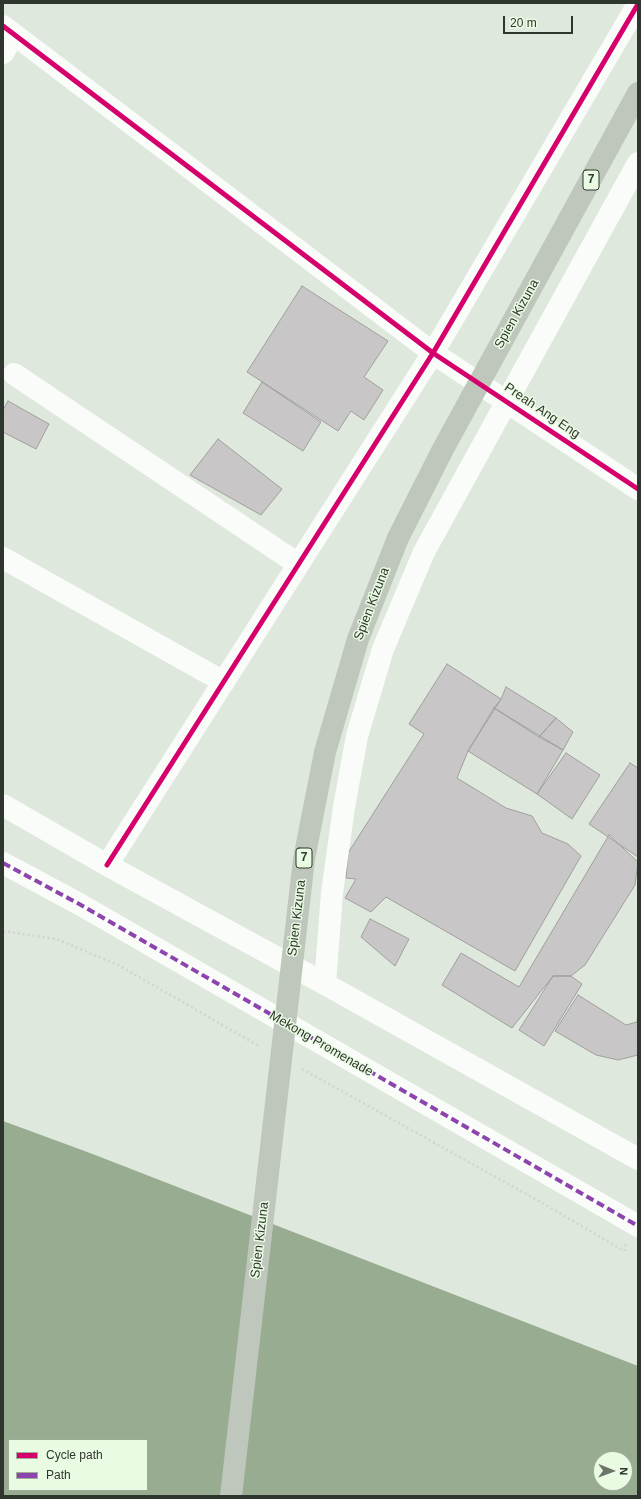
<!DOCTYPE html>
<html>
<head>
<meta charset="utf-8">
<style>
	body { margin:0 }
	#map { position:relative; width:641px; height:1499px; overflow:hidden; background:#dfe8dc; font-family:Helvetica,sans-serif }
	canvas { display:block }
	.frame { position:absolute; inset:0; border:4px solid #2f362d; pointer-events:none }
	.legend { position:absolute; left:8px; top:1439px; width:140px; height:52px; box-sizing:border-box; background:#e9fbe3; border:1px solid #9fac9a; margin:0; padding:5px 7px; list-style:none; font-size:12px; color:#2f362d }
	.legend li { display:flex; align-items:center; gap:8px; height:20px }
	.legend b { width:20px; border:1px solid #9fac9a }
	.north { position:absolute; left:593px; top:1451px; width:40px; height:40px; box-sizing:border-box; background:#e9fbe3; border:1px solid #9fac9a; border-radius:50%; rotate:91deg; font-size:11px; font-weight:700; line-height:16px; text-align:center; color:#2f362d }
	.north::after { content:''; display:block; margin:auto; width:14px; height:18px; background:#6d746a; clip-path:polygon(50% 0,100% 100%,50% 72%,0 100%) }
	.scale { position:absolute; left:503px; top:16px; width:70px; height:18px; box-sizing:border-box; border:2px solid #2f362d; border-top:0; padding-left:5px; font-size:12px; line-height:14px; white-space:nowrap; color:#2f362d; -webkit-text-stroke:3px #e9fbe3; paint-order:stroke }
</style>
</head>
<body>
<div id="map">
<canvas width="641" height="1499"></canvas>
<div class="frame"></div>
<ul class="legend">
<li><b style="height:5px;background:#d6006c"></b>Cycle path</li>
<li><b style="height:5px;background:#8e44ad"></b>Path</li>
</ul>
<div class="north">N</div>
<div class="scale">20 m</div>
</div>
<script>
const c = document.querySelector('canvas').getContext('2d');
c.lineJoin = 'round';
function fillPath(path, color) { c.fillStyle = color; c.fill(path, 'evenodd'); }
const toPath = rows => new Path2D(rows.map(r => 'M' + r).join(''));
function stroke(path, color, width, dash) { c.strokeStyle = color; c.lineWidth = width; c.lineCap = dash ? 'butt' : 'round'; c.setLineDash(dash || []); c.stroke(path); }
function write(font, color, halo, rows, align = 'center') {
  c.font = font + ' Helvetica,sans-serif'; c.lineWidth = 3; c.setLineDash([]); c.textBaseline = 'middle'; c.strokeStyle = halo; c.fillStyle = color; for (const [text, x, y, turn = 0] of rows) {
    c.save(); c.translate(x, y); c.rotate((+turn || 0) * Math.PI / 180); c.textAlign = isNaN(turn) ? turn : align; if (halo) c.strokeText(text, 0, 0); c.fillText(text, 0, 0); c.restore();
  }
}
fillPath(toPath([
	[3,1121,90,1153,638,1366,638,1496,3,1496],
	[9,1440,147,1440,147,1490,9,1490],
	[601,1459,625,1459,625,1483,601,1483]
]), '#98ac91');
const building = toPath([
	[302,286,388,341,364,377,383,390,364,420,351,411,338,431,247,372,302,286],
	[262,382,321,422,303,451,243,413,262,382],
	[8,401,49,424,36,449,3,432,3,410,8,401],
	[218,439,282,489,261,515,190,475,218,439],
	[447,664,501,699,468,751,457,778,506,808,532,816,542,833,568,844,581,856,515,971,386,897,371,912,345,898,356,879,346,878,348,853,424,734,409,724,447,664],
	[506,687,556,718,539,737,494,708,501,699,506,687],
	[494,708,563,750,537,794,468,751,494,708],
	[556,718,573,732,563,750,539,737,556,718],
	[566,753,600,775,572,819,537,794,566,753],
	[630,763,638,768,638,857,589,824,630,763],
	[609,835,638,862,635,885,585,965,571,976,553,976,512,1028,442,985,461,953,519,987,609,835],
	[370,919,409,939,395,966,361,937,370,919],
	[553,976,571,976,582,984,544,1046,519,1030,553,976],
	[578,995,626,1025,637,1022,638,1013,638,1055,618,1060,596,1055,555,1031,578,995]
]);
fillPath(building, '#c8c6c7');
stroke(building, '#9f9f9d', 1);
stroke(toPath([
	[3,931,56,939,118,965,259,1046],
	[302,1069,544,1204,624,1251,626,1244]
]), '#d2d4d1', 2.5, [2, 3]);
stroke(toPath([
	[3,26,433,353,638,489],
	[3,53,14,35],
	[14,374,298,564],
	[3,558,224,682],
	[3,805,107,865,325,984,638,1159],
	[3,863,81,905,638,1226],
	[107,865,433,353,638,4],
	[325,984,332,893,344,807,357,736,383,649,424,552,638,163]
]), '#fafcfa', 22);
stroke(toPath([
	[231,1496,304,859,325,752,358,639,398,538,443,449,638,93]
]), '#bfc7bc', 22);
stroke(toPath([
	[3,863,81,905,638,1226]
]), '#8e44ad', 4, [8, 4]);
stroke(toPath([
	[3,26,433,353,638,489],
	[107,865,433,353,638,4]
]), '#d6006c', 5);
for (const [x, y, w] of [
	[591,180,16],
	[304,858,16]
]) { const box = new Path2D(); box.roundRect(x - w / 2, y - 10, w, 20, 3); c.fillStyle = '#e9fbe3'; c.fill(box); stroke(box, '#2f362d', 1); }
write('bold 12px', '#2f362d', null, [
	["7",591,180],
	["7",304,858]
]);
write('13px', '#2f362d', '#e9fbe3', [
	["Spien Kizuna",517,314,-61],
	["Preah Ang Eng",542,411,34],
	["Spien Kizuna",372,604,-69],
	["Spien Kizuna",297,918,-83],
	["Mekong Promenade",321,1044,30],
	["Spien Kizuna",260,1240,-83]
]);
</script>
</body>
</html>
